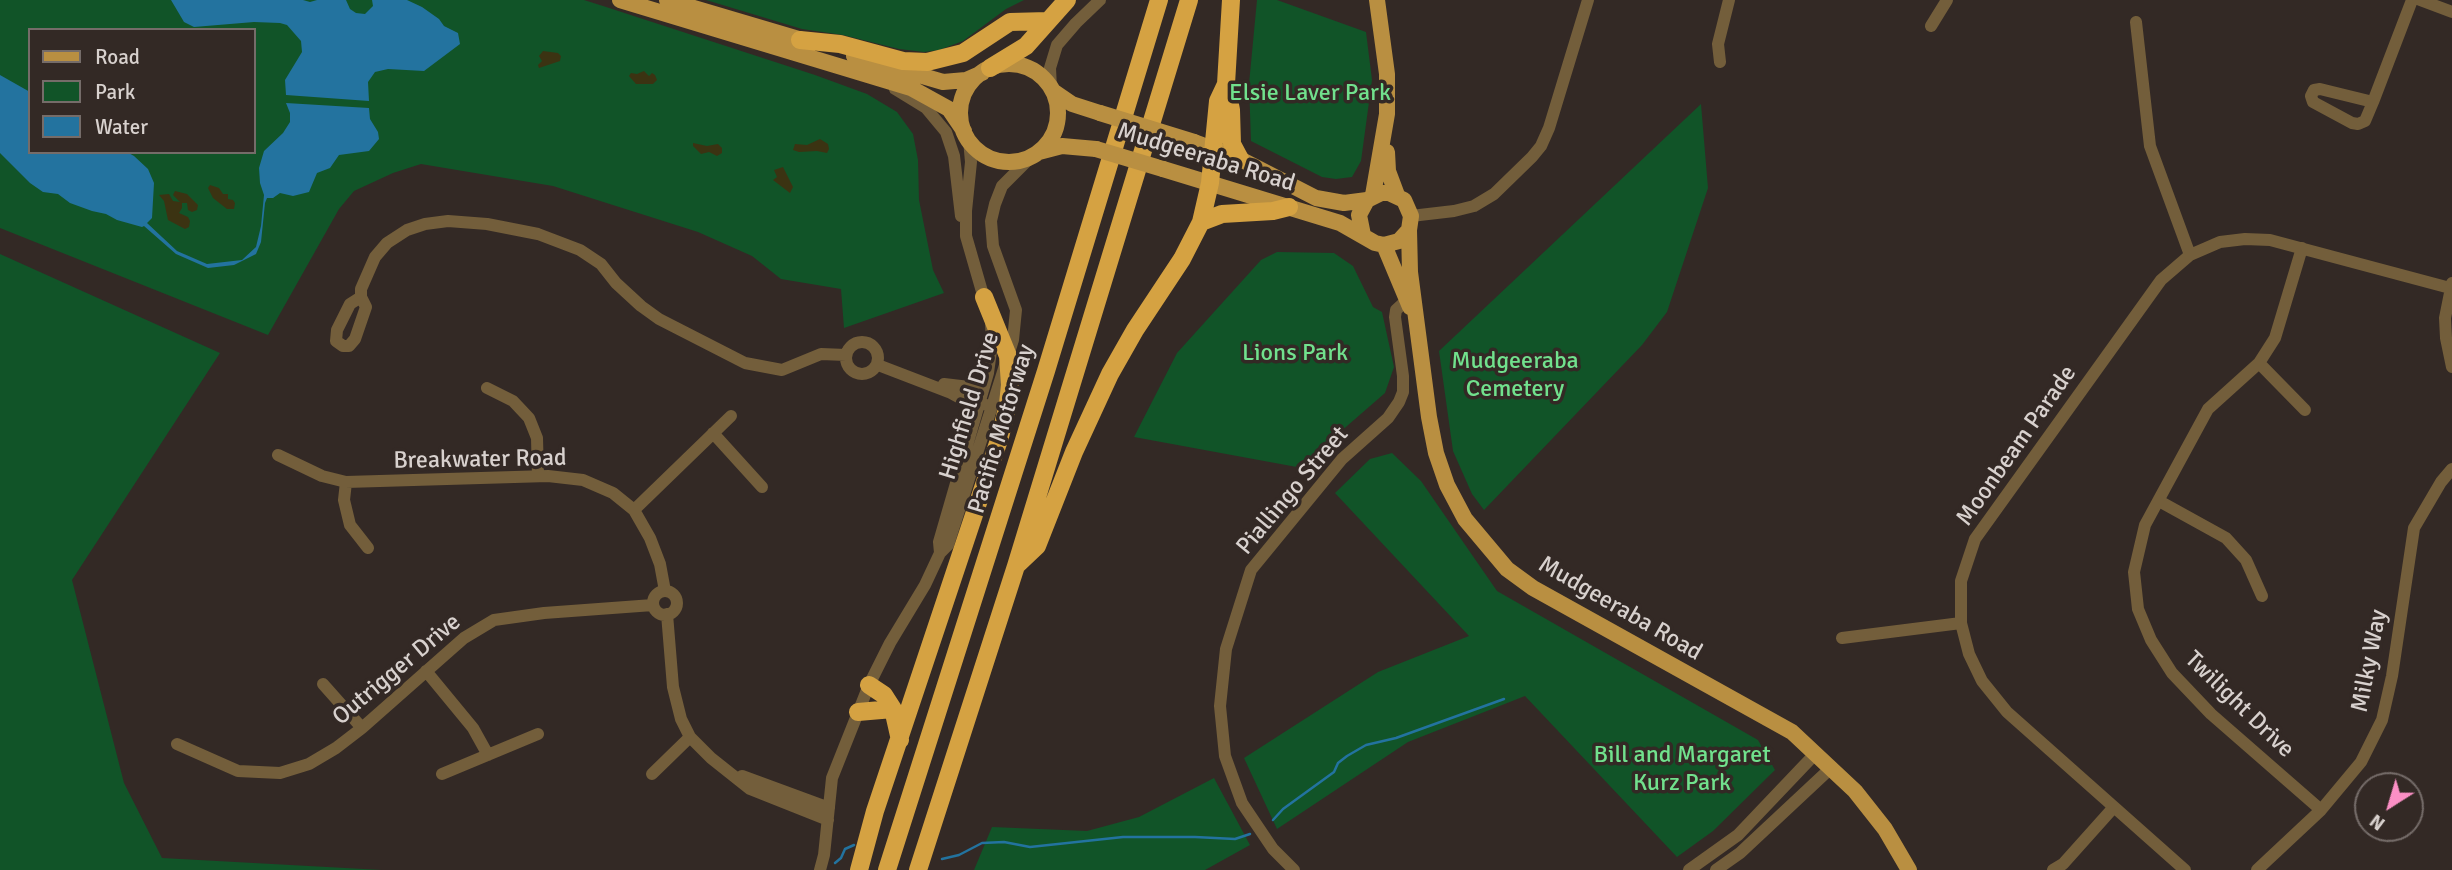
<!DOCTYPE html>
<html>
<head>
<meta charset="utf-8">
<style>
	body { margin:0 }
	#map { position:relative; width:2452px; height:870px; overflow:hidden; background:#332925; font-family:Signika,sans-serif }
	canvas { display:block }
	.legend { position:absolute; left:28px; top:28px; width:228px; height:126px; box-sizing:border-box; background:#332925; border:2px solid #756c69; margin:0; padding:9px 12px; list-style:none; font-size:21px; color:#d8d1ce }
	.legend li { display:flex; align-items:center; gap:14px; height:35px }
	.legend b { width:35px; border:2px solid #756c69 }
	.north { position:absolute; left:2354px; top:772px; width:70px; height:70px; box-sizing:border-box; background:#332925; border:2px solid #756c69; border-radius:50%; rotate:217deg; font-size:19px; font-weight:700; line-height:28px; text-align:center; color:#d8d1ce }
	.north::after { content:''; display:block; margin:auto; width:24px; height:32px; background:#fb8fc5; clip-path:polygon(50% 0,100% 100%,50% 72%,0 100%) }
</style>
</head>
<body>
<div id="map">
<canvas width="2452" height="870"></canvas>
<ul class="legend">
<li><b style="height:9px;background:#b98f41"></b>Road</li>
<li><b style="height:19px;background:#115428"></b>Park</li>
<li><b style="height:19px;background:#23739f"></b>Water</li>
</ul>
<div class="north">N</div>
</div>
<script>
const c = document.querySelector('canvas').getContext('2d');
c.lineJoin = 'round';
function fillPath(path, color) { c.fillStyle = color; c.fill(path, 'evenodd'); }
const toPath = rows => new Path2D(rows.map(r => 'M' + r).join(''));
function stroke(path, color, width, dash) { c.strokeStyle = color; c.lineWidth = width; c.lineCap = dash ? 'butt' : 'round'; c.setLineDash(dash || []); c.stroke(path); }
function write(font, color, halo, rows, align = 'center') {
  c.font = font + ' Signika,sans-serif'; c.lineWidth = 7; c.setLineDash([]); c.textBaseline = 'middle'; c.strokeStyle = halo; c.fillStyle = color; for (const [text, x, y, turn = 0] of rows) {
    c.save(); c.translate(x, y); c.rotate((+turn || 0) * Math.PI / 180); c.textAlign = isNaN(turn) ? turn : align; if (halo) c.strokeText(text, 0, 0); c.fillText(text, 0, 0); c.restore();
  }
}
fillPath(toPath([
	[0,0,584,0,603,6,815,75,867,94,897,112,913,134,918,160,919,200,933,270,944,293,844,328,841,289,781,279,752,256,698,232,553,186,421,164,393,173,354,191,339,209,268,335,0,228],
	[30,30,254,30,254,152,30,152],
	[706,0,1024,0,1006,9,963,41,939,50,924,52,899,49,843,35,802,29],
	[1257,0,1277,0,1366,32,1372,80,1361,161,1352,177,1336,179,1322,177,1251,141,1249,84],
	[1701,104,1708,188,1667,312,1642,345,1484,510,1472,494,1453,451,1439,351],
	[1277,252,1334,253,1353,266,1373,307,1382,312,1394,367,1385,393,1324,446,1313,470,1134,437,1177,353,1261,260],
	[0,254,220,353,72,580,124,783,162,858,382,870,0,870],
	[1392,453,1421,481,1497,591,1758,740,1775,770,1713,831,1677,857,1525,696,1408,742,1277,829,1244,758,1378,672,1469,636,1335,493,1370,459],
	[1214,778,1250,845,1205,870,974,870,992,827,1087,831,1139,817]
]), '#115428');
fillPath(toPath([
	[543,51,558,53,561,56,560,61,539,68,538,65,542,61,539,56],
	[644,71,649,76,652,73,655,75,657,80,653,84,636,84,629,76,631,73,637,74],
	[820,139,828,144,829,149,827,153,817,151,799,152,793,150,795,144,807,145],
	[693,143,707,146,718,144,722,148,722,153,717,156,709,152,701,154,693,146],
	[783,167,793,187,790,193,773,180,777,177,774,170],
	[210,185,219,188,223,194,228,194,228,199,233,200,235,203,234,209,227,209,213,198,208,188],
	[175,191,187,194,198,205,197,210,192,212,188,210,187,203,182,203,182,208,179,213,188,217,190,221,189,227,185,229,168,220,164,201,159,195,169,194,173,201,180,202,173,195]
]), '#3b3312');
fillPath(toPath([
	[171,0,303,0,310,2,317,0,346,0,350,9,356,13,365,14,373,6,372,0,407,0,422,7,439,19,444,26,458,33,460,44,424,71,388,69,375,72,368,82,369,101,286,95,285,80,302,52,301,41,287,25,280,23,254,22,194,27,184,22],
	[0,75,30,92,30,152,127,152,134,156,148,169,154,183,152,218,147,223,177,251,207,264,242,260,256,247,261,226,264,195,260,183,259,168,264,151,283,133,290,122,290,113,286,103,369,108,370,119,378,132,379,139,369,151,339,155,330,168,317,173,309,192,293,196,280,193,273,198,267,198,265,203,261,242,256,254,234,265,208,268,176,254,144,226,142,227,117,220,106,214,92,211,70,203,58,194,43,192,30,183,0,153]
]), '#23739f');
stroke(toPath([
	[1273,820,1283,809,1334,772,1338,763,1347,756,1366,745,1396,738,1504,699],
	[942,859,959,855,982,843,1004,842,1030,847,1123,837,1195,837,1235,839,1250,834],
	[835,863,841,858,845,849,854,845]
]), '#23739f', 2.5);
stroke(toPath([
	[2420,0,2452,12],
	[2136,22,2150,146,2190,255],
	[1931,26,1947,0],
	[1720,62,1718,44,1729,0],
	[1051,88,1050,68,1057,45,1076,23,1100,0],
	[895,89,926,108,946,132,954,156,961,216],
	[2373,102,2320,89,2314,90,2311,96,2313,102,2352,123,2358,124,2365,121,2373,102,2412,0],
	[969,140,971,162,966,211,966,236,985,302],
	[1411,216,1454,211,1474,206,1494,194,1532,157,1541,146,1549,128,1588,0],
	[2302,248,2275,338,2259,363,2208,409,2145,525,2134,572,2138,609,2151,640,2172,673,2211,714,2321,810],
	[2452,283,2445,318,2446,338,2452,367],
	[361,297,350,304,337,330,336,341,343,346,349,346,355,339,366,307,361,297,361,289,375,257,387,243,407,230,425,224,448,221,487,224,538,234,580,250,601,264,616,283,641,306,659,319,745,363,782,370,821,354,846,355],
	'846 358a16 16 0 1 1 32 0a16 16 0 1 1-32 0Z',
	[2259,363,2305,410],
	[878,365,951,393,973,405,984,404],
	[944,384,969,387,986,379],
	[487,388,513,401,529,418,537,438,538,476],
	[713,433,762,487],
	[278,455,322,476,346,482,548,476,583,480,613,493,634,510,650,538,660,564,665,591],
	[346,482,344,500,350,525,368,548],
	[2159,501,2226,538,2246,560,2262,596],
	[634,510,731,416],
	[940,553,939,542,988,373,992,344,991,323],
	'653 603a12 12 0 1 1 24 0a12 12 0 1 1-24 0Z',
	[667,614,673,687,681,719,690,737,711,758,750,789,828,820],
	[1842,638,1961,623],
	[426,671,473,728,488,755],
	[323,684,362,728],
	[177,744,238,771,280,773,309,764,336,748,362,728,464,638,494,620,544,613,653,605],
	[442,774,538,734],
	[652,774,690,737],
	[742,776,829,808],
	[820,870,824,855,832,778,869,685,890,643,925,585,940,553,948,545,1013,340,1016,310,993,246,991,221,995,204,1002,186,1031,157],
	[1294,870,1273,849,1242,803,1225,756,1220,706,1226,649,1251,570,1342,459,1388,418,1399,402,1403,392,1403,376,1395,317,1396,310,1407,300],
	[1689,870,1738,835,1816,753],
	[1716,870,1740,853,1832,767],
	[2053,870,2063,864,2114,807],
	[2185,870,2007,712,1982,681,1969,654,1961,623,1961,581,1975,539,2161,280,2190,255,2220,242,2245,239,2270,240,2450,288],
	[2257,870,2321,810,2361,762,2382,720,2392,676,2414,528,2441,482,2452,469]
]), '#735e3b', 12);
stroke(toPath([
	[620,0,911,88,949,109,964,131],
	[667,0,812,43],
	[854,56,943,82,966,80,982,73],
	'960 113a49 49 0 1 1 98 0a49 49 0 1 1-98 0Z',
	[1053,91,1072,104,1100,113],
	[1194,142,1240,159,1316,198,1344,203,1367,200],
	[1039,152,1062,146,1096,149],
	[1387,152,1388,171,1397,195],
	[1163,169,1340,223,1375,243,1384,245,1399,241,1409,230,1411,216,1404,200,1389,193,1381,193,1367,200,1359,215,1363,235],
	[1373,195,1387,114,1387,74,1377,0],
	[1409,230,1410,272,1429,417,1436,453,1447,485,1465,519,1507,569,1533,588,1792,732,1855,791,1885,829,1909,870],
	[1384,245,1410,307]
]), '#b98f41', 16);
stroke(toPath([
	[1231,0,1226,84,1231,110,1232,144,1240,159],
	[800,40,840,44,903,61,927,62,963,53,1010,22,1048,21],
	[990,68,1026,46,1067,0],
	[1201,222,1222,214,1273,211,1289,207],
	[1018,564,1037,546,1074,452,1110,374,1135,330,1182,259,1201,222,1210,183,1218,101,1226,84],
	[869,685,884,695,893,709],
	[858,712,893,709,900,740],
	[859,870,875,811,1000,437,1008,404,1010,385,1008,356,984,297],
	[887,870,1046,371,1159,0],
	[918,870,1016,566,1189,0]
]), '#d5a242', 18);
stroke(toPath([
	[1100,113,1194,142],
	[1096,149,1163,169]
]), '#b98f41', 16);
write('24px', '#71e18d', '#332925', [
	["Elsie Laver Park",1310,94],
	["Lions Park",1295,354],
	["Mudgeeraba",1515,362],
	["Cemetery",1515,390],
	["Bill and Margaret",1682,756],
	["Kurz Park",1682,784]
]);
write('24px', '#d8d1ce', '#332925', [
	["Mudgeeraba Road",1206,158,17],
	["Highfield Drive",970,406,-73],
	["Pacific Motorway",1002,429,-73],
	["Moonbeam Parade",2017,446,-55],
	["Breakwater Road",480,460,-1],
	["Piallingo Street",1293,491,-50],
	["Mudgeeraba Road",1620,609,30],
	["Milky Way",2370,661,-79],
	["Outrigger Drive",397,670,-40],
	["Twilight Drive",2239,705,44]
]);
</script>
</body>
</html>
